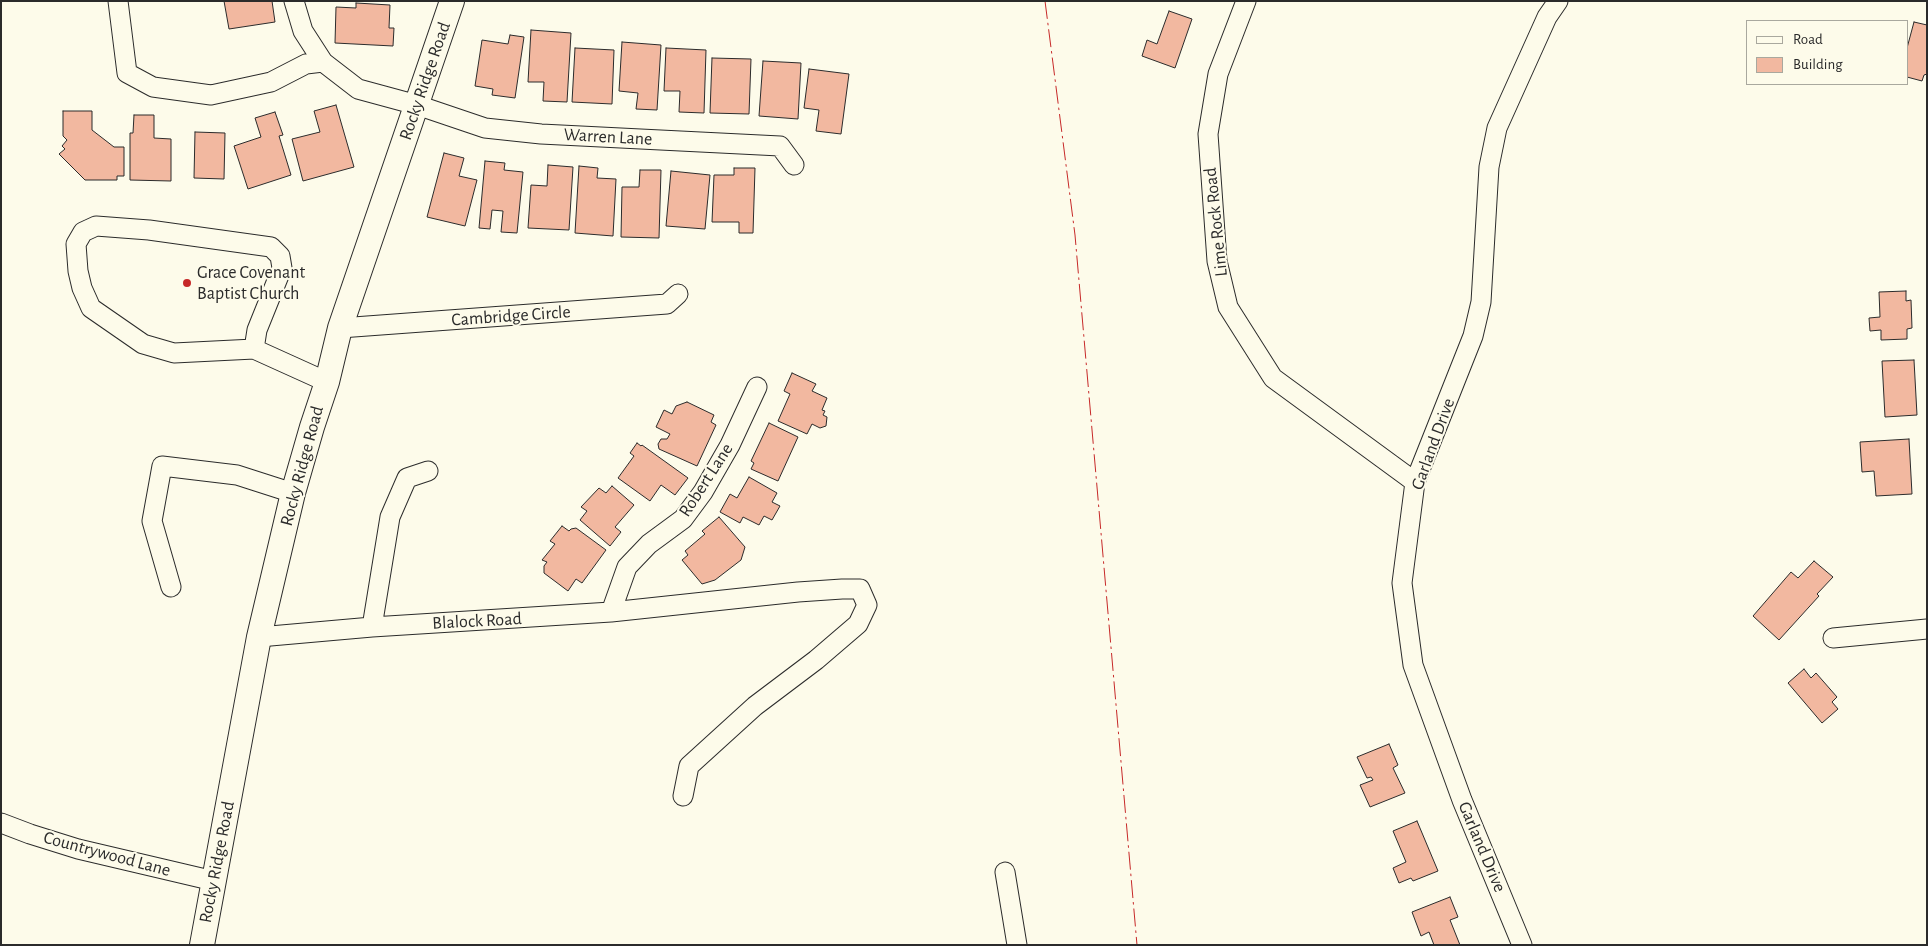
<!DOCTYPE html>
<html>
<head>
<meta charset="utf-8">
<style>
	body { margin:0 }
	#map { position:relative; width:1928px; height:946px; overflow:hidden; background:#fdfbea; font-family:"Alegreya Sans",sans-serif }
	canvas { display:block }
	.frame { position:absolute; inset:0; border:2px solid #2b2b2b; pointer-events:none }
	.legend { position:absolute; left:1746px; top:20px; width:162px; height:65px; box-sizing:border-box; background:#fdfbea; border:1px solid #a9a89e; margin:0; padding:6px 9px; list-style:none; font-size:15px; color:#2b2b2b }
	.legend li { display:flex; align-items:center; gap:10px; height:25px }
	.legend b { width:25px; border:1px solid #a9a89e }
</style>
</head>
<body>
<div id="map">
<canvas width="1928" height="946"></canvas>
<div class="frame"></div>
<ul class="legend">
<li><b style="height:6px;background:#fdfbea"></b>Road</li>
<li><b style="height:14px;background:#f2b8a0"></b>Building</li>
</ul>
</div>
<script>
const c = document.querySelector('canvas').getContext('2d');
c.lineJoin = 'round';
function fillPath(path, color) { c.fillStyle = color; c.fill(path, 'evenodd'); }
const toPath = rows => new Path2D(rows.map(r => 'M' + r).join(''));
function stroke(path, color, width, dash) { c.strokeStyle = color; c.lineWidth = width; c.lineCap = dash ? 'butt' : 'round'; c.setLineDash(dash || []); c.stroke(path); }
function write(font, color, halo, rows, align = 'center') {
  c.font = font + ' "Alegreya Sans",sans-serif'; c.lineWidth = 4; c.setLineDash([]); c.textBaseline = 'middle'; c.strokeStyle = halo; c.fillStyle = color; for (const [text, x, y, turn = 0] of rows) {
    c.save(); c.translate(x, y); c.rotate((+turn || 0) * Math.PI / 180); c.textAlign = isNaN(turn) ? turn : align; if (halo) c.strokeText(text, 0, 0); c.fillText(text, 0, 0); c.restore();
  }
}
const building = toPath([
	[224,1,272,1,275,22,229,29,224,1],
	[356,3,390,5,389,28,394,28,393,46,335,43,336,7,356,8,356,3],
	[1169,11,1192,19,1175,68,1142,56,1147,40,1157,44,1169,11],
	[1914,22,1927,25,1927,74,1924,75,1922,81,1907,77,1907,48,1914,22],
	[531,30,571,33,567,102,543,101,544,82,528,82,531,30],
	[510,35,524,37,515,98,492,95,493,89,475,86,482,40,508,44,510,35],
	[622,42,661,45,657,110,636,109,638,93,619,91,622,42],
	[575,48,614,50,612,104,572,102,575,48],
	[666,48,706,50,704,113,679,112,680,91,664,91,666,48],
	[712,58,751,59,749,114,710,113,712,58],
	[763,61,801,63,798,119,759,116,763,61],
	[809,69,849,74,841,134,816,131,819,110,804,108,809,69],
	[336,105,354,167,303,181,292,139,320,132,314,111,336,105],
	[63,111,92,111,92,130,114,147,124,147,124,176,117,176,117,180,85,180,59,154,65,149,62,146,67,140,63,136,63,111],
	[275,112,283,135,279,136,291,175,248,189,234,146,261,137,255,118,275,112],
	[134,115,154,115,154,138,171,139,171,181,130,180,130,133,133,133,134,115],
	[195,132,225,133,224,179,194,178,195,132],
	[444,153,464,158,459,176,477,180,465,226,427,217,444,153],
	[485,161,505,163,504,170,523,172,517,233,501,232,503,211,492,210,490,229,479,228,485,161],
	[548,165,573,167,569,230,528,228,531,185,547,186,548,165],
	[579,166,598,168,597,178,616,179,613,236,575,233,579,166],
	[734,168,755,168,753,233,739,233,739,222,712,222,714,175,734,175,734,168],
	[640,170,661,170,659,238,621,237,622,187,639,187,640,170],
	[671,171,710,175,705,229,666,226,671,171],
	[1906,291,1906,301,1911,300,1912,328,1907,329,1907,339,1881,340,1881,330,1870,331,1869,318,1880,317,1879,292,1906,291],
	[1914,360,1917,415,1885,417,1882,361,1914,360],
	[792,373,816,384,812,391,827,398,822,410,825,411,823,415,827,417,826,426,820,428,812,424,807,434,778,421,790,394,784,391,792,373],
	[687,402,714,415,711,422,716,425,697,466,659,449,658,444,661,439,667,439,670,434,656,427,664,410,672,414,676,406,687,402],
	[769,423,798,437,778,481,751,469,754,463,751,461,769,423],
	[1909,439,1912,494,1876,496,1874,471,1862,472,1860,442,1909,439],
	[637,443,641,446,642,445,688,478,675,495,661,485,650,501,618,478,634,456,630,453,637,443],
	[749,477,777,493,772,502,780,506,772,520,764,516,759,525,743,517,740,523,720,512,730,494,737,498,749,477],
	[612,486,634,505,615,527,621,532,610,546,580,520,587,511,581,507,599,488,606,493,612,486],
	[719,517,745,547,741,560,715,580,702,584,682,560,688,555,685,551,705,534,702,531,719,517],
	[562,526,569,531,571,529,576,528,606,550,582,583,576,579,568,591,544,573,544,566,547,562,542,560,555,544,550,541,562,526],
	[1814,561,1833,577,1817,594,1819,596,1779,640,1753,616,1791,572,1798,578,1814,561],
	[1804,669,1811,678,1816,673,1837,697,1832,702,1838,709,1822,723,1788,683,1804,669],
	[1389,744,1398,765,1393,768,1405,793,1370,807,1360,785,1373,780,1371,777,1367,778,1357,757,1389,744],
	[1417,821,1438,871,1413,881,1411,878,1399,883,1393,868,1406,862,1393,831,1417,821],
	[1450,897,1458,917,1450,920,1460,945,1434,945,1429,932,1421,936,1412,912,1450,897]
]);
fillPath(building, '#f2b8a0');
stroke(building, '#2b2b2b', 1);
const minor = toPath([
	[118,1,127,73,153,87,211,95,271,82,306,64,323,62],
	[294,1,303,31,323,62,358,89,417,105,485,128,541,134,780,146,794,165],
	[1246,1,1218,74,1208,134,1217,261,1228,307,1273,378,1415,482],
	[340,328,667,304,678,294],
	[254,349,257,330,282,268,280,256,271,247,149,230,96,226,83,232,76,244,78,271,82,288,91,308,143,344,174,353,254,349,327,382],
	[171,587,152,521,162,466,237,475,293,493],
	[611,612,627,567,649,544,683,519,703,492,730,445,757,387],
	[372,627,390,517,407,478,428,471],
	[259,637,372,627,611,612,798,592,842,589,860,589,867,605,858,624,816,660,755,706,689,766,683,796],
	[1833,638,1927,629],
	[1,823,30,834,78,849,214,881],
	[1005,872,1017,945],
	[1522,945,1462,800,1413,665,1402,583,1415,482,1473,336,1481,302,1489,167,1497,128,1547,17,1558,1]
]);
const major = toPath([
	[202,945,259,637,293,493,312,427,327,382,340,328,452,1]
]);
stroke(minor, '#2b2b2b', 21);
stroke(major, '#2b2b2b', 26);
stroke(minor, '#fdfbea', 19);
stroke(major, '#fdfbea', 24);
stroke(toPath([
	[1045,1,1075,235,1137,945]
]), '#c62828', 1, [18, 4, 2.5, 4]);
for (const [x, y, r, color] of [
	[187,283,5,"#c62828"]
]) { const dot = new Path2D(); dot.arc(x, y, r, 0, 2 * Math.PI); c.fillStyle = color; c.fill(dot); stroke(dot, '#fdfbea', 2); }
write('18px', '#2b2b2b', '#fdfbea', [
	["Rocky Ridge Road",425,81,-71],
	["Warren Lane",608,137,3],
	["Lime Rock Road",1216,222,-96],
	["Cambridge Circle",511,316,-4],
	["Garland Drive",1433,444,-70],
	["Rocky Ridge Road",302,466,-75],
	["Robert Lane",706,480,-57],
	["Blalock Road",477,621,-3],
	["Garland Drive",1482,847,67],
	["Countrywood Lane",107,854,15],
	["Rocky Ridge Road",217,862,-79]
]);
write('18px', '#2b2b2b', '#fdfbea', [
	["Grace Covenant",197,273],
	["Baptist Church",197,294]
], 'left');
</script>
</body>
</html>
